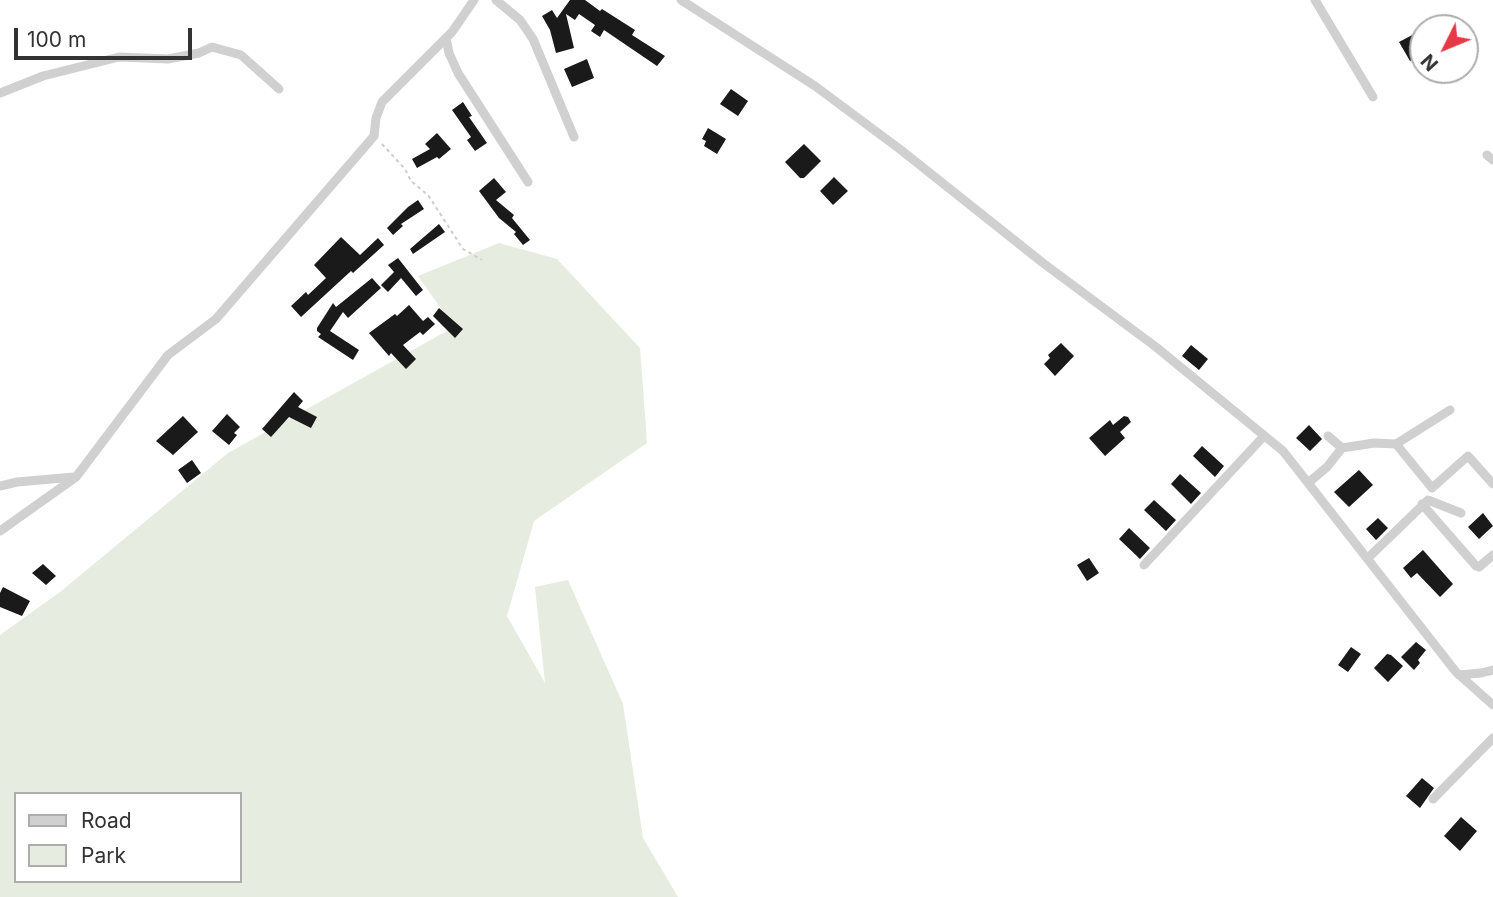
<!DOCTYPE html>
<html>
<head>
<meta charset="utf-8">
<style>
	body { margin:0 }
	#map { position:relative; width:1493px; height:897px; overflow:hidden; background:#fff; font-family:Inter,sans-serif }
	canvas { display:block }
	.legend { position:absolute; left:14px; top:792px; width:228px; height:91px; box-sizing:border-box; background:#fff; border:2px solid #adadad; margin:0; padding:9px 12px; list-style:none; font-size:21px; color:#333 }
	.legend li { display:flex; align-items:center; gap:14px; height:35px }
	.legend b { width:35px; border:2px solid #adadad }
	.north { position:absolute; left:1409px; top:14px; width:70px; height:70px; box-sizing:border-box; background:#fff; border:2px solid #adadad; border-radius:50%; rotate:227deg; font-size:19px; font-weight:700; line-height:28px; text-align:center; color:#333 }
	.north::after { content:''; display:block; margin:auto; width:24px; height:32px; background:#e63946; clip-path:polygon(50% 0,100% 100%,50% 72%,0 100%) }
	.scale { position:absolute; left:14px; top:28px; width:178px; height:32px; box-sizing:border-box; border:4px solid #333; border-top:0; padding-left:9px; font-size:21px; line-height:24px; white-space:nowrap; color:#333; -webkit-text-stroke:5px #fff; paint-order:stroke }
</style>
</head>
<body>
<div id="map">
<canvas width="1493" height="897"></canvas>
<ul class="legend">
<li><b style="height:9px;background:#d0d0d0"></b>Road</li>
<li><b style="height:19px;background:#e6ecdf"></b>Park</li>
</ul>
<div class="north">N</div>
<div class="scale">100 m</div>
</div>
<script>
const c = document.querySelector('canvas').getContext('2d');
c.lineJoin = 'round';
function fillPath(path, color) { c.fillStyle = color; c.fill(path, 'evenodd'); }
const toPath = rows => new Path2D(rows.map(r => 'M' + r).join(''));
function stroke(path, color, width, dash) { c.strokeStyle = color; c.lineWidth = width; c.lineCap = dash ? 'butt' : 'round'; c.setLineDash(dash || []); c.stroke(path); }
fillPath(toPath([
	[499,243,557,259,640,348,647,443,534,521,507,616,545,683,535,587,568,580,623,704,643,838,678,897,0,897,0,635,60,592,228,453,454,327,418,276],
	[16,794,240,794,240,881,16,881]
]), '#e6ecdf');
fillPath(toPath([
	[570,0,585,0,600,11,602,9,635,30,632,35,665,56,657,66,604,30,600,37,591,31,595,25,579,14,575,20,566,14,574,48,556,53,550,30,542,16,552,10,557,18],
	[1416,33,1423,46,1423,54,1410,61,1399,42],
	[587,59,594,78,572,87,564,69],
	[731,89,748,101,738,116,720,104],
	[463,102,472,116,469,117,487,143,475,151,467,140,471,137,452,110],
	[708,128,726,139,717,154,704,146,706,141,702,139],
	[437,133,451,149,439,159,437,157,417,168,412,159,430,149,425,144],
	[804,144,821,161,804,178,800,178,785,162],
	[834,177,848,191,833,205,820,191],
	[494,178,506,192,496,200,514,215,512,218,530,240,523,245,514,234,516,232,499,218,479,191],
	[418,200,424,209,401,224,403,226,393,235,387,228,408,207],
	[439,224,445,232,413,254,410,249],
	[341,237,360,255,378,238,384,245,353,273,351,271,301,317,291,306,306,292,308,295,326,278,314,265],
	[398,258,423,290,416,296,401,278,388,292,381,285,394,272,388,265],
	[372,278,381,288,348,318,343,312,330,331,359,350,353,360,318,337,321,334,317,331,317,328,333,303,336,307],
	[409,305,423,321,428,317,435,324,423,335,420,332,403,345,416,359,406,369,391,353,389,356,369,333,395,314,397,316],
	[439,308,463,329,455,338,433,316],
	[1061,343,1074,356,1055,376,1044,364,1050,358,1048,355],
	[1191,345,1208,359,1199,370,1182,356],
	[294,392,303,401,298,407,317,417,311,428,289,417,271,437,262,429],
	[227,414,240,427,234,433,237,435,229,445,212,431],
	[183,416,198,432,173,455,156,441],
	[1124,416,1128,417,1131,422,1120,432,1125,438,1105,456,1089,438,1110,420,1113,425],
	[1309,425,1322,439,1310,451,1296,438],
	[1202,446,1224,466,1215,477,1193,456],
	[192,460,201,473,187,483,178,470],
	[1359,470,1373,485,1349,507,1334,492],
	[1180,474,1201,493,1191,504,1171,484],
	[1154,500,1176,520,1166,531,1144,510],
	[1483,513,1493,526,1479,539,1468,527],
	[1378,518,1388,528,1376,540,1366,529],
	[1129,528,1150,548,1140,559,1119,539],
	[1423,550,1453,584,1440,597,1417,573,1411,578,1403,568],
	[1089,558,1099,573,1087,581,1077,565],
	[43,564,56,576,46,585,32,573],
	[3,587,30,601,22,616,0,607,0,593],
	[1416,642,1426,650,1418,660,1420,663,1414,670,1401,657],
	[1351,647,1361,654,1348,672,1338,665],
	[1387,654,1391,655,1403,666,1388,682,1374,668],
	[1422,778,1434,788,1420,808,1406,796],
	[1461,817,1477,831,1460,851,1444,836]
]), '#1a1a1a');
stroke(toPath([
	[382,144,405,169,411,181,428,195,463,249,482,260]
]), '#cdcdcd', 2, [3.5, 3.5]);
stroke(toPath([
	[496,0,520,20,533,39,574,137],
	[681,0,815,86,901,150,1043,263,1156,347,1283,451,1456,672,1493,705],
	[1315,0,1373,97],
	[446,38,449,53,458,73,528,182],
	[0,93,43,76,119,57,168,59,199,53,212,47,241,55,279,89],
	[1487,155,1493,160],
	[1396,444,1450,410],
	[1342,448,1374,443,1396,444,1432,488,1468,456,1493,484],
	[1308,483,1327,467,1342,448,1328,436],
	[0,486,17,482,74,477],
	[1422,504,1476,566,1479,567,1493,555],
	[0,531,76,477,168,355,216,319,374,136,376,118,382,102,452,32,474,0],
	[1368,558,1428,500,1461,513],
	[1144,565,1264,436],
	[1459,675,1481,673,1493,670],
	[1433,799,1493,738]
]), '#d0d0d0', 9);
</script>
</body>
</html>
